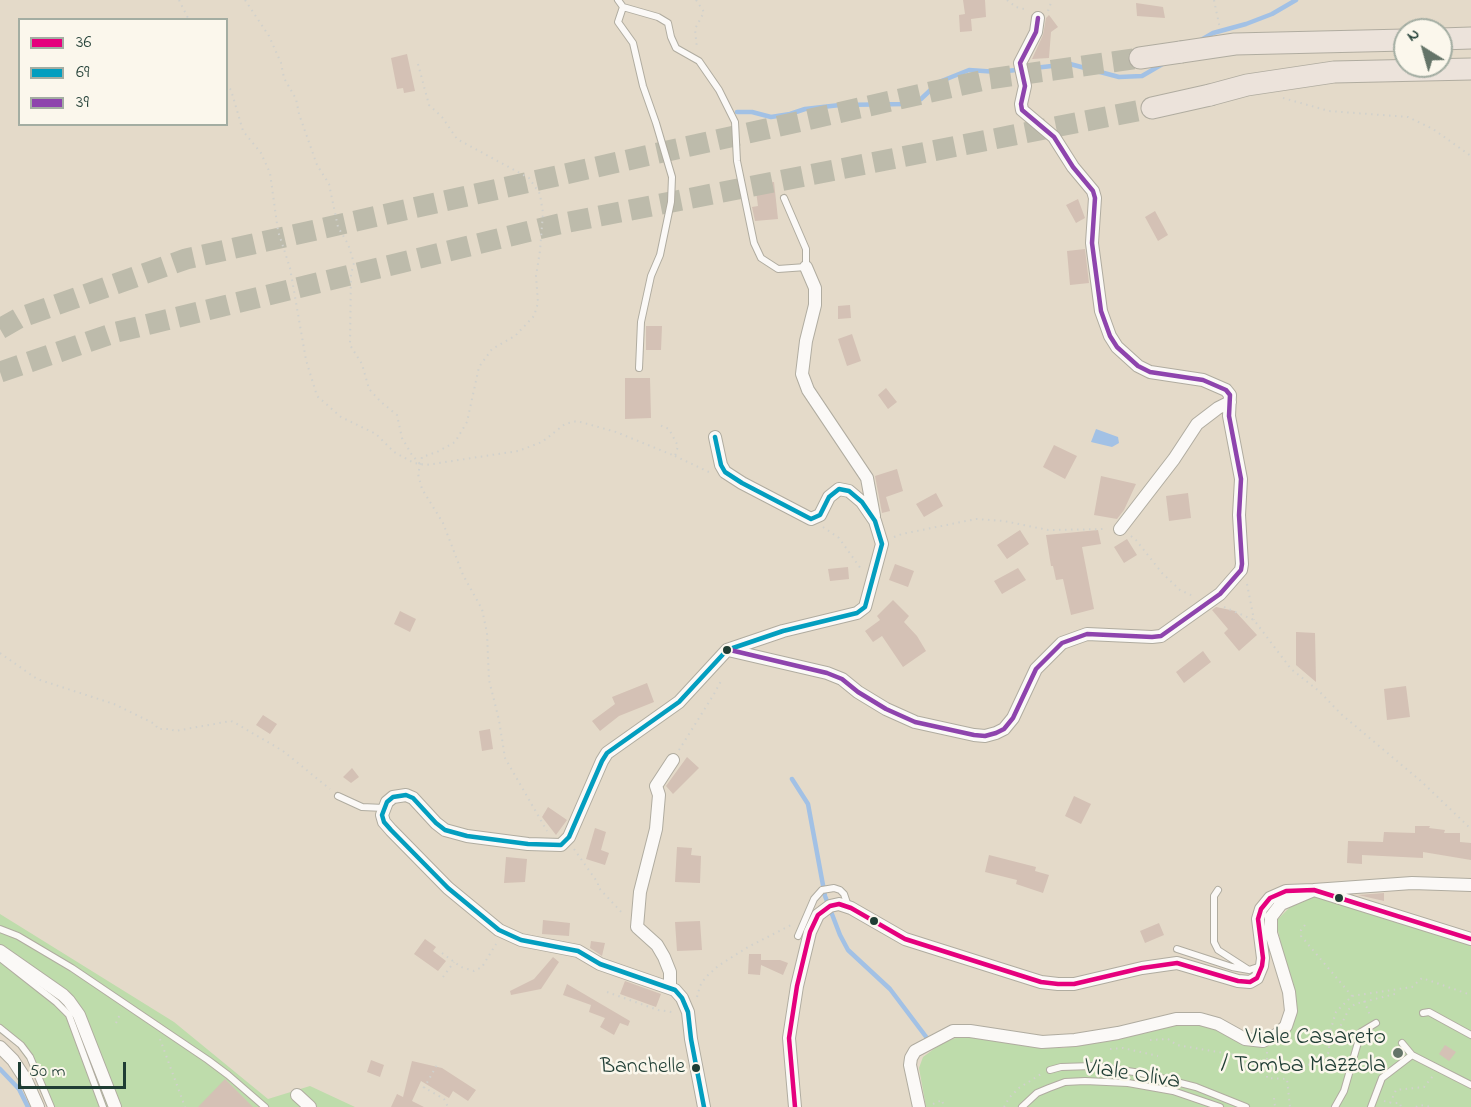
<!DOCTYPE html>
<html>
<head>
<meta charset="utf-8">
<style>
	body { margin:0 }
	#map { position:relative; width:1471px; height:1107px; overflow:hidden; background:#e4dac9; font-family:"Indie Flower",sans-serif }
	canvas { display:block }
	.legend { position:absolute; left:18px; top:18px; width:210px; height:108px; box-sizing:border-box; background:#fbf7ec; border:2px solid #a3ada2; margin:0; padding:8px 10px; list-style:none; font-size:18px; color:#1f3d34 }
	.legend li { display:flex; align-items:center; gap:12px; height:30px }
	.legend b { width:30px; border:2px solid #a3ada2 }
	.north { position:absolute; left:1393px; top:18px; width:60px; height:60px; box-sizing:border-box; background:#fbf7ec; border:2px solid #a3ada2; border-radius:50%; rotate:323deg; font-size:16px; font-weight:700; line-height:24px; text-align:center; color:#1f3d34 }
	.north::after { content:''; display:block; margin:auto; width:21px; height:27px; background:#647468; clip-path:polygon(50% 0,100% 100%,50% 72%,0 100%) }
	.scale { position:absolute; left:18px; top:1062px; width:108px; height:27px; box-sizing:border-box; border:3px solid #1f3d34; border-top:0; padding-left:8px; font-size:18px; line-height:21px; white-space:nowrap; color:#1f3d34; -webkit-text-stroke:4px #fbf7ec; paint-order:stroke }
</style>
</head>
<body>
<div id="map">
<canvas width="1471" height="1107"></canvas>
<ul class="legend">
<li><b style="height:8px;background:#e5007d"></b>36</li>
<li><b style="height:8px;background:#039ebf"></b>69</li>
<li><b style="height:8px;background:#8e44ad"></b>39</li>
</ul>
<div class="north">N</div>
<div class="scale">50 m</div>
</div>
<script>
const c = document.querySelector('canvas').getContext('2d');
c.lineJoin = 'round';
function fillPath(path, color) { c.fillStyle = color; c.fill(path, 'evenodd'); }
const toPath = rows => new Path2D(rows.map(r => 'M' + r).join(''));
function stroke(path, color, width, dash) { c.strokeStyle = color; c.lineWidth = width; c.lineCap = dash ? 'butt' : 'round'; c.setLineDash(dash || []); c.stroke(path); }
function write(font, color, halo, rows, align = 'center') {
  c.font = font + ' "Indie Flower",sans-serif'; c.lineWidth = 5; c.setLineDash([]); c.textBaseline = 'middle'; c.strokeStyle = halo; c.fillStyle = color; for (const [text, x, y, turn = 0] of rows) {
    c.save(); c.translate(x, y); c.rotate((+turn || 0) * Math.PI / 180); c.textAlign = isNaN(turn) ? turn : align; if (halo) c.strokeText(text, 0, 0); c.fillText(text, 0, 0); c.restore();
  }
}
fillPath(toPath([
	[1310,896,1328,898,1471,943,1471,1107,926,1107,919,1068,923,1057,942,1043,964,1035,1034,1047,1063,1048,1167,1025,1210,1025,1269,1043,1294,1006,1276,921,1291,906],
	[0,914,174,1022,268,1099,310,1086,355,1107,48,1107,33,1068,15,1043,0,1033]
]), '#bedcab');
fillPath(toPath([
	[1096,429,1118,437,1119,443,1112,447,1091,442]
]), '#a2c1e5');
stroke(toPath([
	[1201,40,1213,33,1246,24,1272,14,1296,0],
	[737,112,752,112,771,117,790,114,805,109,840,105,906,104,921,99,939,82,969,70,998,72,1070,64,1119,77,1142,76,1166,62],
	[792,779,808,804,825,896,840,935,848,950,890,989,927,1038],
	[0,1069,19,1089,28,1107]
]), '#a2c1e5', 4.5);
fillPath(toPath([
	[963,0,985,0,986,17,971,19,972,31,960,32,959,15,965,14],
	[1136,3,1163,7,1165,18,1137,16],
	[1049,15,1058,27,1051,32,1049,58,1032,59,1043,35,1046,18],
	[407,54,415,91,404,93,403,88,397,89,391,58],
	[774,182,778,219,755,221,752,207,758,206,755,184],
	[1078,199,1085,218,1076,223,1066,205],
	[1155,211,1168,235,1158,241,1145,217],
	[1085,249,1089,283,1070,285,1067,251],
	[850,305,851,318,838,319,838,306],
	[646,326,662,326,661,350,646,350],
	[852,334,861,361,847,366,838,339],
	[625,378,650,378,651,418,625,419],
	[886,388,897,402,888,409,878,395],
	[1054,445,1077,456,1065,479,1043,467],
	[897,469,903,491,886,497,890,511,882,513,875,476],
	[1101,476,1136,484,1124,510,1117,519,1094,515],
	[936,493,943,506,924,517,916,504],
	[1188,493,1191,518,1169,521,1166,496],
	[1020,530,1029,544,1007,559,997,545],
	[1098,530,1101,544,1082,547,1094,609,1071,615,1063,579,1056,580,1053,566,1051,566,1046,535],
	[1127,539,1137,555,1124,563,1114,547],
	[895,564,914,571,908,587,889,580],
	[848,567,849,579,830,581,828,569],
	[1018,568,1026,580,1002,594,994,581],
	[893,600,909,616,904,622,917,636,926,651,903,667,882,636,873,642,865,631,880,620,877,616],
	[1216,607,1235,611,1257,635,1239,651,1224,633,1228,629,1212,610],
	[400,611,416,619,410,632,394,624],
	[1296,632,1315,633,1316,682,1296,665],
	[1203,651,1211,662,1184,683,1176,672],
	[647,683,654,702,619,716,600,731,592,721,615,704,612,697],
	[1406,686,1410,717,1387,720,1384,689],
	[263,715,277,724,270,734,256,725],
	[490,729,493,749,482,751,479,731],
	[687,757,699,768,673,794,666,786],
	[352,768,359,777,351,783,343,777],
	[1074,796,1091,804,1081,824,1065,816],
	[548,807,567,820,556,835,542,817],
	[1415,826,1430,826,1429,828,1445,830,1444,833,1460,833,1460,842,1471,843,1471,860,1423,852,1423,858,1362,855,1362,864,1347,863,1348,841,1383,842,1384,832,1415,833],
	[595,828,606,832,601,850,609,853,605,865,586,859],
	[677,847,692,848,691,855,701,856,700,883,675,882],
	[989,855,1036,867,1035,871,1049,875,1043,893,1016,884,1017,880,985,872],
	[506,857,527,859,525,882,504,883],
	[1384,893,1384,901,1358,895],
	[543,920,570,923,569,936,542,934],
	[700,921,702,950,677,951,675,922],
	[1159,923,1164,935,1145,943,1140,931],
	[425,939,436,947,433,951,446,961,438,971,414,954],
	[591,941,605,943,602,956,590,948],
	[749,954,761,954,761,960,780,960,788,963,783,975,761,965,760,975,748,974],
	[553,957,559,962,541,989,511,995,510,991,534,979],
	[625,981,661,994,656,1007,620,994],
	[567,984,630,1021,628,1026,620,1023,614,1035,600,1027,605,1018,589,1012,591,1005,563,995],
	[1445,1045,1456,1052,1449,1061,1439,1054],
	[371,1060,384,1065,380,1077,367,1072],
	[412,1061,442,1068,476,1090,468,1101,453,1091,449,1098,421,1081,412,1101,424,1107,391,1107,397,1094,403,1097],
	[225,1079,253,1107,198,1107]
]), '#d4c1b5');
stroke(toPath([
	[0,329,19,318,186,259,989,79,1140,58],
	[0,372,117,332,559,224,1152,108]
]), '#bdbbab', 21, [21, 10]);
const lane = toPath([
	[618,0,623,7,658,17,668,23,671,37,676,48,699,61,719,90,735,122,737,161,754,243,761,258,778,269,806,267,806,249,784,198],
	[623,7,618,22,633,43,643,86,656,123,672,177,671,202,660,255,651,276,641,322,639,368],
	[338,796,362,807,384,808],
	[1218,890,1214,896,1214,942,1218,950,1249,970],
	[0,929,18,936,72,968,208,1060,228,1075,265,1107],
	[798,936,814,899,822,890,834,888,840,890,844,894,848,906],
	[1177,949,1232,967,1249,970,1261,966],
	[0,958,56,1002,69,1015,103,1107],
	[1423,1013,1429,1012,1471,1035],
	[0,1028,21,1045,30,1057,51,1107],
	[1402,1043,1412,1055,1471,1085],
	[1050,1070,1061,1067,1093,1066,1141,1073,1196,1087,1246,1107],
	[1022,1107,1037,1093,1049,1088,1065,1082,1085,1081,1128,1083,1173,1091,1220,1107],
	[1335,1107,1344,1091,1361,1032,1376,1023],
	[1371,1107,1382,1078,1412,1055]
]);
const street = toPath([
	[806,267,815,288,815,305,806,341,802,374,808,390,867,478,874,516],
	[1120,529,1174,459,1197,424,1218,408,1230,402],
	[728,650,827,673,842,679,858,692,886,709,915,722,974,735,985,736,996,733,1004,729,1013,718,1036,669,1062,643,1087,634,1152,637,1161,636,1220,594,1241,570,1242,564,1239,515,1241,479,1229,416,1230,395,1226,390,1203,380,1150,372,1138,366,1117,347,1110,336,1101,311,1092,243,1095,198,1093,191,1073,167,1054,137,1022,110,1021,104,1025,86,1020,63,1036,32,1038,18],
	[0,951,63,995,69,1001,79,1015,115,1107],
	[670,988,670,972,664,957,657,945,637,927,640,892,656,829,659,795,656,786,673,760],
	[0,1047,13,1060,26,1080,38,1107],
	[297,1095,310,1107],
	[704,1107,691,1039,688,1012,682,998,675,990,600,964,578,951,521,940,499,930,448,888,391,830,384,822,382,815,387,802,393,797,406,795,413,798,436,823,445,830,467,836,528,844,561,845,569,837,602,761,607,753,679,702,727,650,783,631,857,613,865,607,882,544,875,521,862,502,849,491,839,489,829,497,820,515,811,519,742,483,725,472,721,465,715,437],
	[795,1107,789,1038,797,986,810,932,818,915,830,906,839,904,851,908,905,939,1041,982,1058,984,1074,984,1142,968,1177,963,1238,981,1250,982,1257,978,1262,966,1263,958,1258,919,1261,909,1270,898,1286,891,1314,890,1471,939],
	[919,1107,910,1065,911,1058,915,1051,953,1031,970,1031,1042,1042,1075,1040,1118,1033,1176,1019,1200,1019,1218,1024,1245,1039,1263,1041,1278,1034,1286,1026,1291,1011,1289,992,1271,933,1271,917,1281,904,1314,890,1412,883,1471,885]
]);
const highway = toPath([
	[1441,39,1471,38],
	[1140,58,1181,52],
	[1152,108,1210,95]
]);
stroke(lane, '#b0aca0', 8);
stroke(street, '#b0aca0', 14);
stroke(highway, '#b0aca0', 23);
stroke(toPath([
	[179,0,189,20],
	[245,0,269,36,281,63,284,78,296,99,299,114,317,165,329,184,338,227,348,244,354,263,351,274,350,345,362,364,369,389,381,402,397,415,402,438,412,455,420,464],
	[696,0,704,12,695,29,697,49],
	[1007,0,1016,7,1028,10],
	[1214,0,1220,29],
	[1048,11,1052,0],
	[418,64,429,105,442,117,457,139,529,178,540,194,543,213,540,251,536,276,538,303,534,316,515,336,492,349,479,367,467,422,455,442,437,452,422,457,418,474,422,489,443,523,463,575,482,609,487,633,489,680,499,720,505,758,547,831],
	[226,84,231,90,243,131,261,153,270,173,278,231,290,268,306,360,317,396,341,417,376,434,394,452,414,463,426,465,518,451,542,442,565,424,577,421,616,432,675,456,678,446,669,429,657,424],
	[1283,98,1329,111,1408,117,1433,129,1471,156],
	[675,456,711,473],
	[823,527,839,538,861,569],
	[1131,536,1136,540,1162,573,1180,590,1193,596],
	[894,537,902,534,976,519,1004,521,1048,530,1107,529],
	[1247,584,1254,620],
	[1224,607,1254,620,1291,669,1319,691,1341,714,1422,782,1471,829],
	[0,653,37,679,114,704,155,724,158,729,170,729,175,731,231,721,237,724,283,751,330,789],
	[679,750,714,694,721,681,721,678],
	[574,849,598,883,598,887,624,915],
	[1305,925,1301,930,1301,936,1352,996],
	[442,953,461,967,474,971,482,967,496,944],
	[443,977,454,962],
	[607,992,658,1010,672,1012],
	[697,997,700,986,705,978,718,966,748,947,791,925],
	[1364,1001,1370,1015],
	[116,1023,121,1012],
	[1338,1031,1349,1009,1355,1004,1399,993],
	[160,1039,185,1107],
	[1150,1040,1168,1039,1177,1045,1242,1056,1244,1065,1307,1065,1321,1062,1329,1052,1329,1035,1336,1012,1352,996,1412,987,1422,978,1471,995],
	[1110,1049,1123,1048,1158,1056],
	[1267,1052,1267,1078,1287,1079,1290,1107],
	[423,1087,444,1099,448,1107],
	[424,1088,437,1065],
	[1274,1098,1275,1107],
	[1384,1101,1392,1103,1400,1103,1401,1107],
	[1390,1103,1396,1090,1424,1087,1433,1076],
	[933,1104,942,1100,944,1107],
	[1004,1107,1009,1098,1019,1088,1041,1074],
	[1416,1107,1420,1105,1433,1107]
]), '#d1d1cc', 2, [1.5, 4.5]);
stroke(lane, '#fbf9f7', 6);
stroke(street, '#fbf9f7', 12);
stroke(highway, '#ece3db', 21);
const highwayBridge = toPath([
	[1181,52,1235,44,1405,40],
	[1210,95,1247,85,1334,72,1471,69]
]);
stroke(highwayBridge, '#b0aca0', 23, []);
stroke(highwayBridge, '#ece3db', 21);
stroke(toPath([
	[795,1107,789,1038,797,986,810,932,818,915,830,906,839,904,851,908,905,939,1041,982,1058,984,1074,984,1142,968,1177,963,1238,981,1250,982,1257,978,1262,966,1263,958,1258,919,1261,909,1270,898,1286,891,1314,890,1471,939]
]), '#e5007d', 4.5);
stroke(toPath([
	[704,1107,691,1039,688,1012,682,998,675,990,600,964,578,951,521,940,499,930,448,888,391,830,384,822,382,815,387,802,393,797,406,795,413,798,436,823,445,830,467,836,528,844,561,845,569,837,602,761,607,753,679,702,727,650,783,631,857,613,865,607,882,544,875,521,862,502,849,491,839,489,829,497,820,515,811,519,742,483,725,472,721,465,715,437]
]), '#039ebf', 4.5);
stroke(toPath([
	[730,650,827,673,842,679,858,692,886,709,915,722,974,735,985,736,996,733,1004,729,1013,718,1036,669,1062,643,1087,634,1152,637,1161,636,1220,594,1241,570,1242,564,1239,515,1241,479,1229,416,1230,395,1226,390,1203,380,1150,372,1138,366,1117,347,1110,336,1101,311,1092,243,1095,198,1093,191,1073,167,1054,137,1022,110,1021,104,1025,86,1020,63,1036,32,1038,18]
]), '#8e44ad', 4.5);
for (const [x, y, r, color] of [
	[727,650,5,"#1f3d34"],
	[1339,898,5,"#1f3d34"],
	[874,921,5,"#1f3d34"],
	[1398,1053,6,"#647468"],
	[696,1068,5,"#1f3d34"]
]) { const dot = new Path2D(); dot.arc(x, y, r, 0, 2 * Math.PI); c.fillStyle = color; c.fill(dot); stroke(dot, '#fbf7ec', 2); }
write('22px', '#1f3d34', '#fbf7ec', [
	["Banchelle",685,1068]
], 'right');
write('24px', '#1f3d34', '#fbf7ec', [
	["Viale Casareto",1386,1039],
	["/ Tomba Mazzola",1386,1067]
], 'right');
write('24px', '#1f3d34', '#fbf7ec', [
	["Viale Oliva",1132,1076,9]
]);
</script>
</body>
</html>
